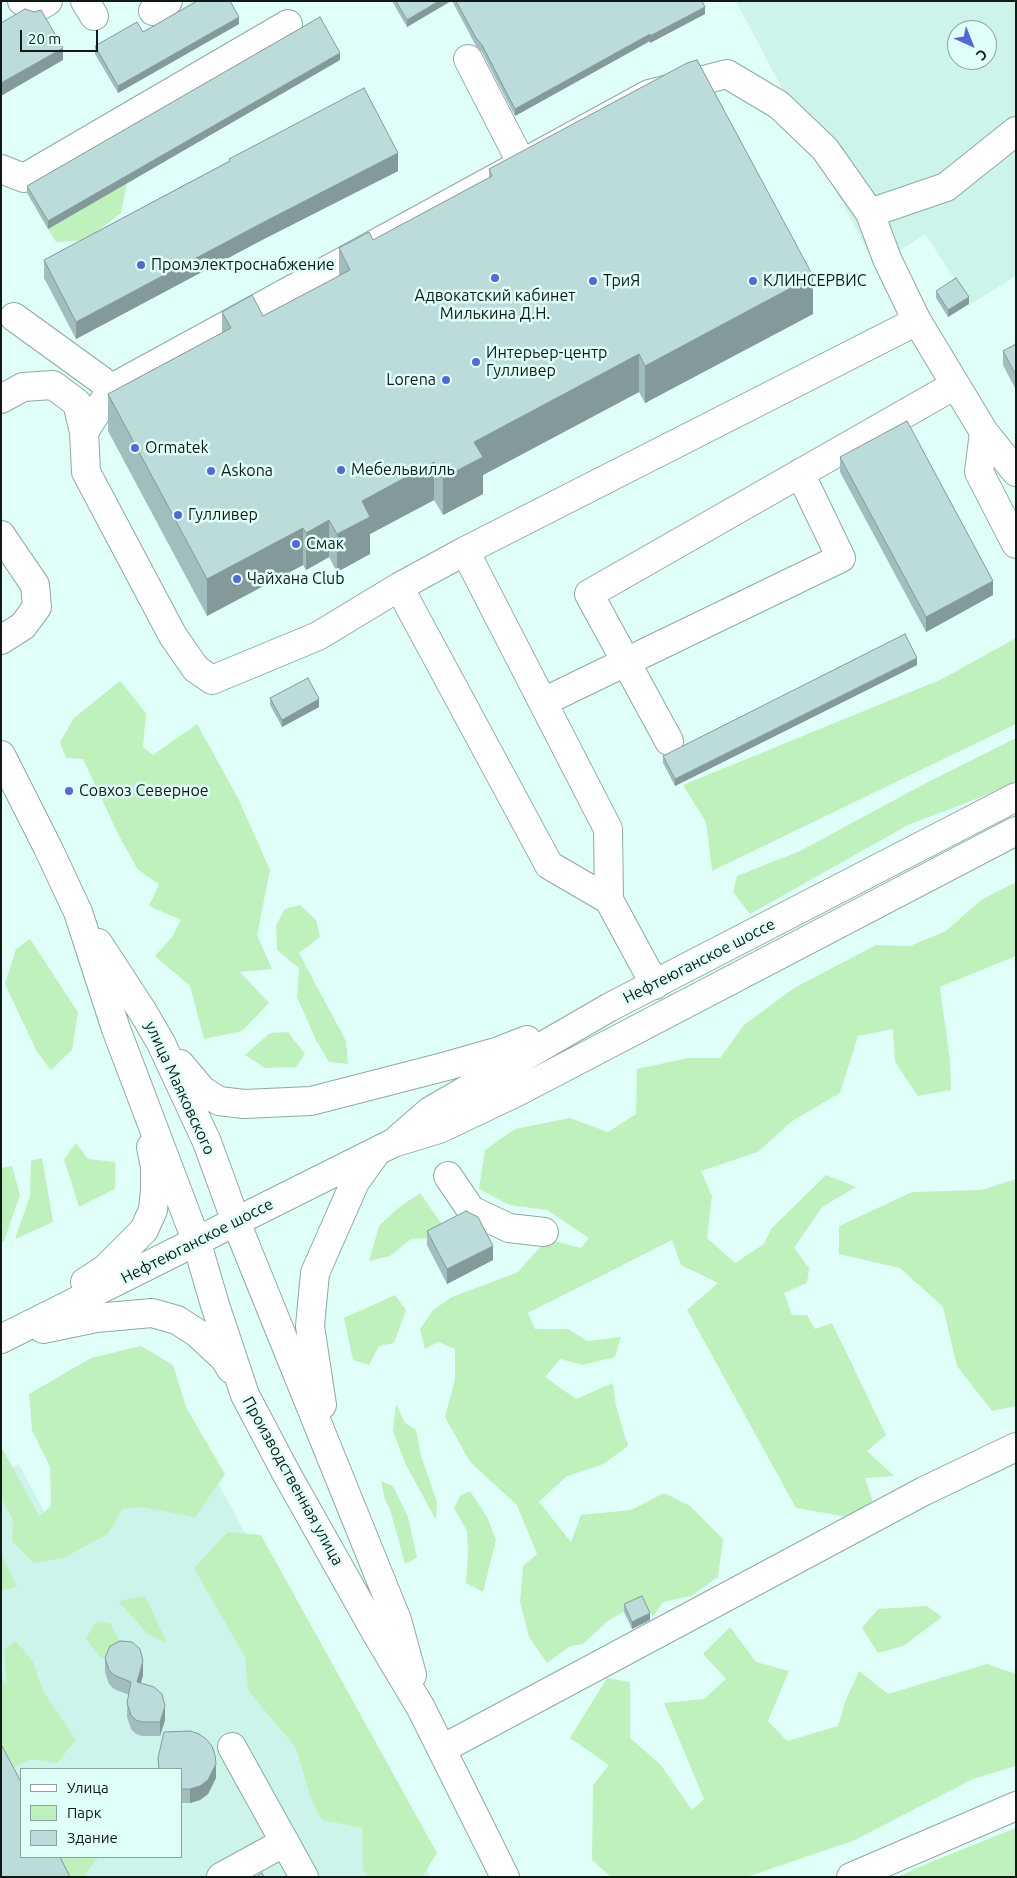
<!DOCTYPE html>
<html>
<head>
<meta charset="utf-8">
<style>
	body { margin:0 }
	#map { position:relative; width:1017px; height:1878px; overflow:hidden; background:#e0fff8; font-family:Ubuntu,sans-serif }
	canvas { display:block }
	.frame { position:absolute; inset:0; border:2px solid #101b18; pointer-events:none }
	.legend { position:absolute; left:20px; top:1768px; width:162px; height:90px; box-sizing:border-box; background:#e0fff8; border:1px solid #8da49e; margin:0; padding:6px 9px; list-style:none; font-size:15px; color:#101b18 }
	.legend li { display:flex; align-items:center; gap:10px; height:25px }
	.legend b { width:25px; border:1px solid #8da49e }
	.north { position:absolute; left:947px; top:20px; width:50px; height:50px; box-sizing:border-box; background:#e0fff8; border:1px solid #8da49e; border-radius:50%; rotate:136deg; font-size:14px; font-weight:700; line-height:20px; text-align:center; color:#101b18 }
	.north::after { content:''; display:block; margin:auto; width:18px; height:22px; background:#5268dd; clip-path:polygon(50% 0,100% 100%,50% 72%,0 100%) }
	.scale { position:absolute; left:20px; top:30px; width:78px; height:22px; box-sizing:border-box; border:2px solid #101b18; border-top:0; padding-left:6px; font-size:15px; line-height:18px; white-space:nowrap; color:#101b18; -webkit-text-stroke:4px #e0fff8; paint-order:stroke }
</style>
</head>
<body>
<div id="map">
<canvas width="1017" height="1878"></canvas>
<div class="frame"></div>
<ul class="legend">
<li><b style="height:6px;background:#fff"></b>Улица</li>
<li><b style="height:14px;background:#bff1bc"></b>Парк</li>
<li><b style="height:14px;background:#bcdcdc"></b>Здание</li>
</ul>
<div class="north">С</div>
<div class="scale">20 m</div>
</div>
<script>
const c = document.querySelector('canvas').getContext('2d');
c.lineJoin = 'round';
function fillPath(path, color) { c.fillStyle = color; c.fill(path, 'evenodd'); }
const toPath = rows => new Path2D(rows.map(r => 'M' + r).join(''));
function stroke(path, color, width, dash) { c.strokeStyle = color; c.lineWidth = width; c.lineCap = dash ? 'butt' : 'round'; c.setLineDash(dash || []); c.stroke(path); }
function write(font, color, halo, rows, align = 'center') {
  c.font = font + ' Ubuntu,sans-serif'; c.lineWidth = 5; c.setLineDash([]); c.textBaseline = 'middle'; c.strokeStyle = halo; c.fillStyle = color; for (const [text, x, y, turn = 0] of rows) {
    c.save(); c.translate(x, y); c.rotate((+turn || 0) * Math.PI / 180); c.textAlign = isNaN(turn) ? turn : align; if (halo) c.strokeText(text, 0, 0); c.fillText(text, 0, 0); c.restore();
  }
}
fillPath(toPath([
	[736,1,1016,1,1016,276,971,304,925,234,887,259,875,265],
	[957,30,987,30,987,60,957,60],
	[170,1394,431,1877,1,1877,1,1473,19,1464,51,1525],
	[21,1769,181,1769,181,1857,21,1857]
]), '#ccf4eb');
fillPath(toPath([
	[127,183,121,213,86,240,56,242,48,229],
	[1016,638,1016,724,712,871,706,822,683,785,942,679],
	[120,681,146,713,143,747,153,755,197,724,238,798,270,870,257,935,272,969,240,972,269,1003,242,1031,204,1039,190,986,155,956,172,937,181,920,149,906,159,884,138,870,118,834,83,759,66,758,60,742,74,718],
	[1016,738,1016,780,1002,789,908,825,750,914,733,892,737,876,800,851,926,783],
	[1016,882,1016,956,940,987,950,1061,951,1090,918,1096,895,1062,893,1029,858,1036,840,1093,792,1121,758,1152,701,1171,712,1196,707,1238,735,1263,764,1244,771,1229,826,1175,856,1187,822,1207,794,1248,809,1268,807,1283,784,1293,792,1315,807,1315,815,1329,832,1323,886,1435,867,1451,894,1476,865,1478,873,1502,853,1518,796,1508,687,1310,718,1283,681,1265,672,1240,528,1313,535,1329,568,1329,587,1341,621,1337,615,1357,582,1365,560,1359,545,1377,576,1399,613,1383,616,1406,628,1446,602,1465,567,1476,539,1502,571,1542,581,1515,631,1510,664,1493,690,1506,723,1539,718,1577,691,1596,663,1602,653,1616,642,1603,624,1612,609,1620,583,1644,570,1646,547,1663,529,1637,520,1602,523,1566,537,1554,517,1505,470,1462,445,1417,455,1379,455,1349,438,1342,425,1349,420,1329,433,1310,452,1297,518,1272,547,1239,581,1248,589,1238,547,1210,510,1205,479,1189,485,1150,515,1129,570,1118,608,1132,636,1114,637,1069,688,1058,720,1058,744,1025,794,988,876,945,910,946,946,931,981,900],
	[300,905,316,920,320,937,299,953,346,1041,348,1064,329,1062,316,1040,297,997,299,968,277,950,276,925,285,909],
	[30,939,78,1012,72,1050,51,1070,37,1052,5,984,16,949],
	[288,1032,305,1054,296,1067,265,1068,245,1055,270,1033],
	[76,1143,88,1159,115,1162,115,1189,79,1207,64,1159],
	[42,1158,53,1222,15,1239,30,1196,31,1161],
	[12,1166,20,1195,4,1241,1,1243,1,1168],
	[1016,1179,1016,1406,992,1411,957,1366,943,1307,900,1268,839,1254,839,1226,912,1192,981,1190],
	[420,1193,441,1223,430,1238,411,1239,390,1256,369,1261,379,1226,398,1208],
	[395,1295,406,1310,394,1343,379,1346,369,1365,353,1360,344,1318],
	[141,1346,173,1365,186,1407,225,1474,195,1517,141,1507,122,1509,108,1534,63,1558,34,1563,12,1541,13,1520,1,1498,1,1446,39,1516,51,1506,50,1467,32,1430,29,1394,91,1358],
	[396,1404,405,1423,416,1430,421,1456,437,1502,436,1520,405,1463,393,1431],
	[381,1481,393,1486,408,1517,417,1558,405,1564,390,1509,385,1500],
	[470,1491,487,1517,496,1540,483,1592,466,1583,468,1557,467,1531,454,1508,460,1496],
	[228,1532,261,1535,437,1853,422,1877,369,1877,363,1870,362,1828,322,1820,311,1799,296,1748,248,1690,245,1657,194,1568],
	[1,1554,17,1586,1,1591],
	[145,1596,167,1643,149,1635,118,1601],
	[927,1606,942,1617,903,1646,878,1653,862,1628,878,1609],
	[97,1621,111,1624,122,1647,101,1659,86,1638],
	[730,1627,756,1662,789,1671,768,1721,787,1741,838,1726,846,1700,859,1671,888,1694,987,1664,1016,1674,1016,1766,973,1779,855,1840,747,1877,611,1877,592,1860,593,1785,609,1765,570,1738,607,1678,630,1682,630,1738,660,1764,692,1810,704,1799,664,1703,704,1699,726,1679,703,1654],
	[16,1641,33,1662,43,1691,76,1740,57,1763,30,1759,9,1771,1,1756,1,1679,7,1685,4,1649],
	[1016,1828,1016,1877,897,1877,926,1864],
	[54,1857,99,1857,83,1877,64,1877]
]), '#bff1bc');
const minor = toPath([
	[22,1,35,9,48,1],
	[85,1,94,16],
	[153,11,168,1],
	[468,59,522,164],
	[727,74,779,105,825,149,870,213,887,259,917,321,465,551,399,587,318,636,212,680,196,669,173,636,86,472,84,432,112,388,649,94,727,74],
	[1,169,24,178,288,24],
	[870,213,946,187,1016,131],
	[14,317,112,388],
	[917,321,984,432,1016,472],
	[1,399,23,387,53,385,77,403,84,432],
	[984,432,979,472,1016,544],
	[1,535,35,585,37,607,23,626,1,640],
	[465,551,608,829,609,900,655,985],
	[399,587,549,865,609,900],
	[543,702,841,558,800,473],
	[669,741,589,594,955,385],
	[448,1176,471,1210,509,1228,544,1232],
	[232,1747,304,1877],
	[442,1749,924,1491,1016,1447],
	[221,1877,285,1842],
	[851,1877,1016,1806]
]);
const major = toPath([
	[1,755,48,848,78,912,116,1029,196,1240,215,1305,245,1395,285,1471,375,1631,421,1708,505,1877],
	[98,943,143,1012,161,1043,207,1142,236,1222,397,1620,412,1675],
	[180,1064,202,1090,219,1101,244,1104,311,1101,447,1066,496,1052,527,1040],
	[400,1137,430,1111,610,1007,1016,797],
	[85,1282,105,1269,144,1230,153,1210,155,1189,155,1167,151,1147],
	[43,1329,96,1318,152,1313,177,1320,197,1333,224,1358,231,1369],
	[1,1339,393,1143,439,1129,517,1092,1016,831],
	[322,1405,310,1326,315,1273,355,1182,375,1154]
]);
stroke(minor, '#8daaa3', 30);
stroke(major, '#8daaa3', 30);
stroke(minor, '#fff', 28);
stroke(major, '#fff', 28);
fillPath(toPath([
	[392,1,451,1,407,27],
	[452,1,702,1,705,14,650,43,650,41,515,116,482,52,476,46],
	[239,24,118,93,95,54,95,46,143,32],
	[340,60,48,229,27,193,27,186],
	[229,159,398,171,262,240,76,339,44,278,44,260,229,161],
	[489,169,813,314,645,403,639,392,483,475,483,494,443,515,434,500,370,534,370,554,337,572,329,557,306,570,303,565,207,616,108,431,108,394,222,333,222,312,263,316,339,276,339,248,373,240,489,178],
	[936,291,969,304,948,317,936,298],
	[1016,344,1016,390,1003,365,1003,351],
	[840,457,993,595,926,632,840,472],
	[917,665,675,786,663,763,663,756],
	[270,698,319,707,282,727,270,705],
	[427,1231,493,1260,447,1284,427,1245],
	[624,1604,650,1620,632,1629,624,1612],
	[105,1658,143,1675,141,1683,165,1720,160,1736,142,1736,136,1734,131,1729,127,1717,127,1703,129,1695,114,1689,109,1684,105,1672],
	[158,1758,216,1778,208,1794,200,1800,190,1803,181,1803,181,1769,158,1769]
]), '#a2bdbd');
fillPath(toPath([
	[439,1,451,1,407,27,407,20],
	[705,7,705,14,650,43,650,36],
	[239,17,239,24,118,93,118,86],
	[650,34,650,41,515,116,515,109],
	[63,48,63,60,1,96,1,83],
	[340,53,340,60,48,229,48,221],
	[398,153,398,171,262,240,76,339,76,322,262,223],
	[813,276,813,314,645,403,645,366],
	[969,297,969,304,948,317,948,310],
	[639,354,639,392,483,475,483,494,443,515,443,478,474,442],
	[434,462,434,500,370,534,370,554,337,572,337,534,362,501],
	[329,520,329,557,306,570,306,533],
	[303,528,303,565,207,616,207,579],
	[993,581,993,595,926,632,926,617],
	[917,658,917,665,675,786,675,779],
	[319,699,319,707,282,727,282,720],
	[493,1246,493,1260,447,1284,447,1269],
	[650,1613,650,1620,632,1629,632,1622],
	[143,1661,143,1675,137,1696,137,1682],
	[165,1706,165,1720,160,1736,160,1722],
	[216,1764,216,1778,208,1794,200,1800,190,1803,190,1789]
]), '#849a9a');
const building = toPath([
	[197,1,230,1,239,17,118,86,95,46,137,22,143,32,197,1],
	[396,1,439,1,407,20,396,1],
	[456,1,702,1,705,7,650,36,650,34,515,109,482,45,476,38,456,1],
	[25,9,34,12,41,10,63,48,1,83,1,23,25,9],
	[320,17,340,53,48,221,27,186,320,17],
	[697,60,813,276,645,366,639,354,474,442,483,457,443,478,434,462,362,501,370,517,337,534,329,520,306,533,303,528,207,579,108,394,231,328,222,312,252,295,263,316,350,270,339,248,369,232,373,240,492,176,489,169,687,63,697,60],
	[364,88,398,153,262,223,76,322,44,260,230,161,229,159,364,88],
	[956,278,969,297,948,310,936,291,956,278],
	[1016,344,1016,375,1003,351,1016,344],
	[907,421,993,581,926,617,840,457,907,421],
	[905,634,917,658,675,779,663,756,905,634],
	[308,678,319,699,282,720,270,698,308,678],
	[466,1211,478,1217,493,1246,447,1269,427,1231,466,1211],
	[642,1596,650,1613,632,1622,624,1604,642,1596],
	[120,1641,132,1642,140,1649,143,1661,137,1682,154,1687,162,1694,165,1706,160,1722,142,1722,136,1720,131,1715,127,1703,131,1682,114,1675,109,1670,105,1658,110,1646,120,1641],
	[190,1731,199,1734,206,1739,212,1746,215,1755,216,1764,208,1780,200,1786,190,1789,181,1789,181,1769,159,1769,158,1758,164,1732,190,1731],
	[1,1744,21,1782,21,1857,60,1857,70,1877,1,1877,1,1744],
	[262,1873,264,1877,256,1877,262,1873]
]);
fillPath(building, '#bcdcdc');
stroke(building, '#849a9a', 1);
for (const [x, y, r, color] of [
	[141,265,5,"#5268dd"],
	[495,278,5,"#5268dd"],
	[593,281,5,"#5268dd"],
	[753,281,5,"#5268dd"],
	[476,362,5,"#5268dd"],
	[446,380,5,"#5268dd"],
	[135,448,5,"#5268dd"],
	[341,470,5,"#5268dd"],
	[211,471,5,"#5268dd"],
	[178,515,5,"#5268dd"],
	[296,544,5,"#5268dd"],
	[237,579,5,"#5268dd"],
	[69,791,5,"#5268dd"]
]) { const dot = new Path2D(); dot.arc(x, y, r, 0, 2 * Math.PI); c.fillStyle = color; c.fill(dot); stroke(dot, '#e0fff8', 2); }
write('16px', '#101b18', '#e0fff8', [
	["Промэлектроснабжение",151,265],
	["ТриЯ",603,281],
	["КЛИНСЕРВИС",763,281],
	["Адвокатский кабинет",495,296,"center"],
	["Милькина Д.Н.",495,314,"center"],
	["Интерьер-центр",486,353],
	["Гулливер",486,371],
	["Lorena",436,380,"right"],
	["Ormatek",145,448],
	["Мебельвилль",351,470],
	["Askona",221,471],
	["Гулливер",188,515],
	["Смак",306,544],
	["Чайхана Club",247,579],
	["Совхоз Северное",79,791]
], 'left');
write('16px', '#101b18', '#e0fff8', [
	["Нефтеюганское шоссе",699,961,-27],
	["улица Маяковского",180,1088,65],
	["Нефтеюганское шоссе",197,1241,-27],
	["Производственная улица",293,1481,61]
]);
</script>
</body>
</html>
